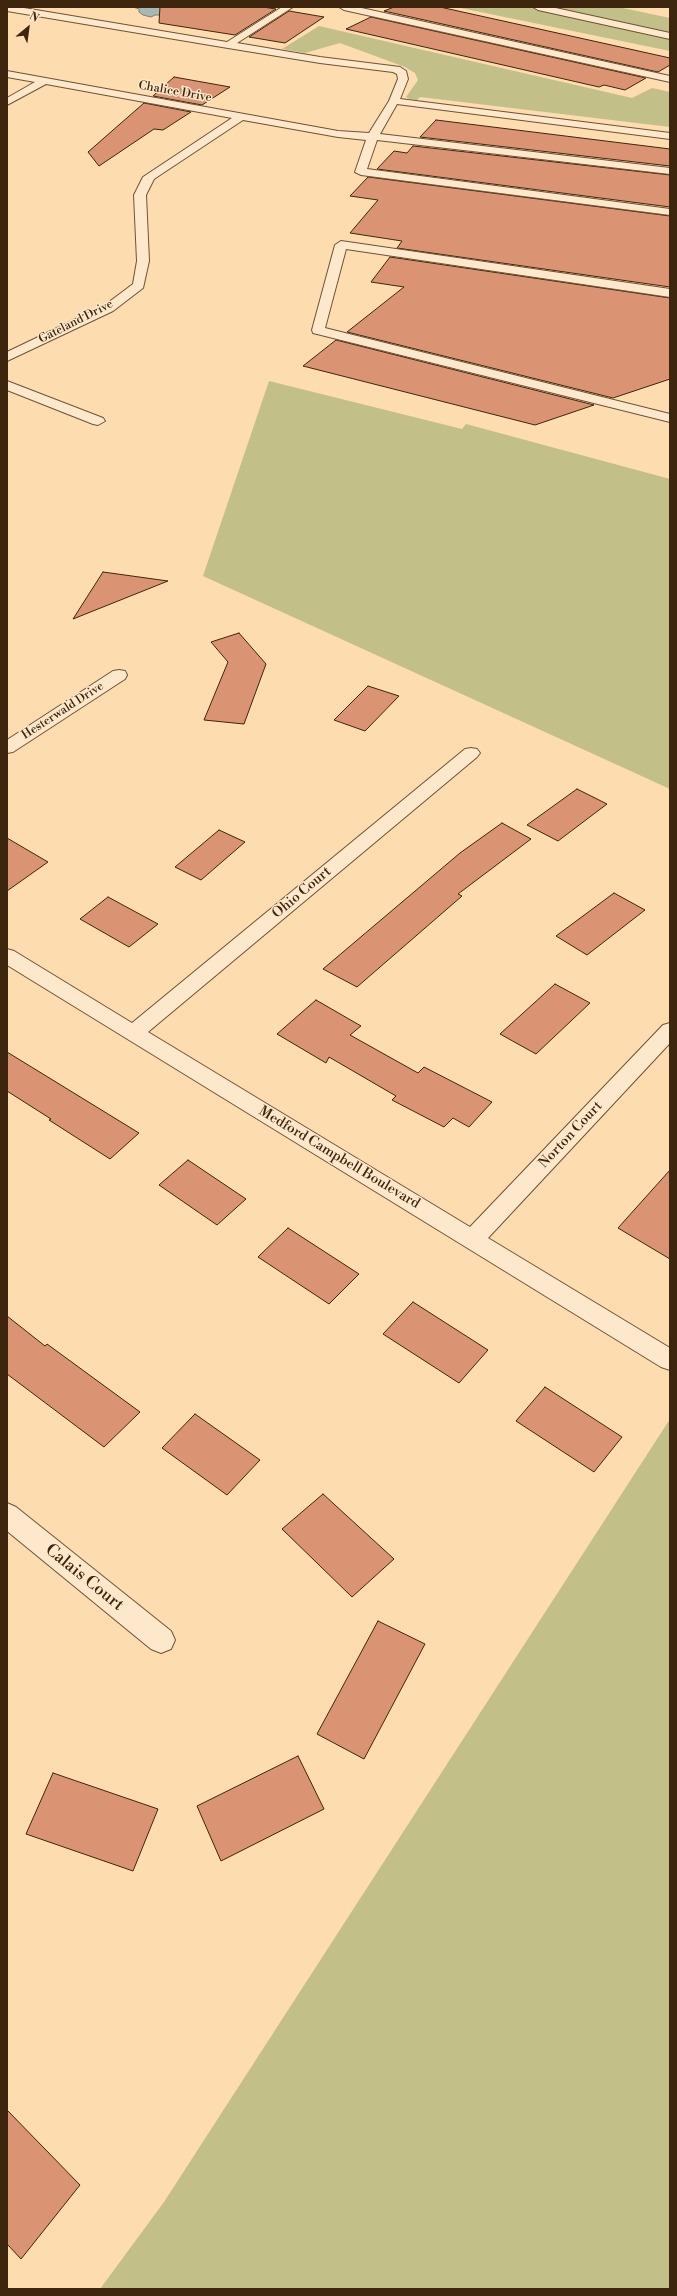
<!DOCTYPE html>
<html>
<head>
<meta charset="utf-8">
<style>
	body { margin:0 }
	#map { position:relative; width:677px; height:2296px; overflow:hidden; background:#fddcaf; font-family:"Libre Bodoni",serif }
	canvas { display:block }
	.frame { position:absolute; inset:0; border:8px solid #3e250d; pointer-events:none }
	.north { position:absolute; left:8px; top:8px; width:40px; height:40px; -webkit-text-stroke:3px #fee8cb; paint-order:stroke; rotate:29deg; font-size:11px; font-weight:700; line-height:16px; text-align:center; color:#3e250d }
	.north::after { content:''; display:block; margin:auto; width:14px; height:18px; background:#3e250d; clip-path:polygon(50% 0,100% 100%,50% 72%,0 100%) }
</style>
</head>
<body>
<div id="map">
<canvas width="677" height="2296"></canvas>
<div class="frame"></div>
<div class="north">N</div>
</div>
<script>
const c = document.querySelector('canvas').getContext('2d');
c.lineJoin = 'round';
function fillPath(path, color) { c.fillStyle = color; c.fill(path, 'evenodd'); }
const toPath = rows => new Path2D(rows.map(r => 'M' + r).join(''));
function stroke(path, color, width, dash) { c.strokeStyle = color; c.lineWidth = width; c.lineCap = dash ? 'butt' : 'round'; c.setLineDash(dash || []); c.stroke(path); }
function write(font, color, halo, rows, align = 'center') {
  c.font = font + ' "Libre Bodoni",serif'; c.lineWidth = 3; c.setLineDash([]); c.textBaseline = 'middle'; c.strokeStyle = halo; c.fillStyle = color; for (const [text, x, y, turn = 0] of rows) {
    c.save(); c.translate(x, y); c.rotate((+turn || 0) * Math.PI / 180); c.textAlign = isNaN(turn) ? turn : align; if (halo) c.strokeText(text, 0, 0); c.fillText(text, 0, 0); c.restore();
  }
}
fillPath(toPath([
	[456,7,618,7,670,18,670,51],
	[319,26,632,98,652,88,670,92,670,127,420,97,417,100,410,99,406,97,418,80,415,73,405,67,340,43,305,53,282,49],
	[269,381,462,429,466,424,670,479,670,789,203,576],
	[670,1419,670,2289,100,2289,164,2202]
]), '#c2bf89');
const water = toPath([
	[133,7,176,7,171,15,155,15,151,17,143,15,139,12,139,9,133,7]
]);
fillPath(water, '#a4b9b6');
stroke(water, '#7b7e72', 1);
const building = toPath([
	[160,7,263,7,276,9,235,35,159,23,160,7],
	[394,7,440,7,670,58,670,65,658,72,384,11,394,7],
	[289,11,324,17,285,43,249,37,289,11],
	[371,17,646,78,625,90,604,85,599,87,346,29,371,17],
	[174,77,230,87,202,105,153,96,174,77],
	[144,103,191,112,163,130,154,129,99,166,88,152,144,103],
	[436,120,670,149,670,166,420,137,436,120],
	[413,146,670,175,670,207,377,169,394,151,407,153,413,146],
	[368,177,670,216,670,287,397,248,402,241,350,233,378,200,350,196,368,177],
	[390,257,670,298,670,379,613,398,347,332,404,287,371,282,390,257],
	[336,340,594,405,535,425,303,366,336,340],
	[103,572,168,581,73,619,103,572],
	[239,633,266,664,244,724,204,720,228,662,211,642,239,633],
	[368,686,399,696,365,731,334,720,368,686],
	[577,789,607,804,558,841,527,825,577,789],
	[502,823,531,839,458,894,462,896,357,987,323,969,460,853,502,823],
	[219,830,245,842,201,880,175,867,219,830],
	[7,838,48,862,7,891,7,838],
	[614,893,645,910,587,955,556,936,614,893],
	[108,897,158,924,129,947,80,919,108,897],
	[555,984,590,1003,536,1054,500,1034,555,984],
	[316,1000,361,1026,350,1035,418,1073,424,1067,492,1102,469,1127,453,1118,444,1127,392,1100,396,1096,329,1057,326,1063,277,1034,316,1000],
	[7,1052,139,1133,110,1159,49,1120,51,1119,7,1091,7,1052],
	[188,1160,246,1199,217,1225,159,1185,188,1160],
	[670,1170,670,1259,618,1228,670,1170],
	[288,1228,359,1274,329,1304,258,1257,288,1228],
	[413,1302,488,1350,459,1383,383,1334,413,1302],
	[7,1316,45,1346,47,1344,140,1412,104,1447,7,1374,7,1316],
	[545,1387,622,1437,594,1472,516,1421,545,1387],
	[195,1414,260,1460,227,1495,162,1448,195,1414],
	[323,1494,394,1559,352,1597,282,1529,323,1494],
	[378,1621,425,1644,364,1759,317,1734,378,1621],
	[298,1756,324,1809,221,1861,197,1806,298,1756],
	[53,1773,158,1809,133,1871,26,1834,53,1773],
	[7,2110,80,2185,21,2259,7,2244,7,2110]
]);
fillPath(building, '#da9474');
stroke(building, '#3e250d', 1);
const minor = toPath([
	[7,7,18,7,227,42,282,7,293,7,237,43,320,57,400,67,406,71,408,79,400,99,670,133,670,139,397,104,380,134,670,168,670,174,377,140,367,169,670,209,670,215,361,175,355,172,366,140,338,137,243,120,154,179,146,195,149,261,143,288,113,311,7,361,7,352,105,305,133,284,137,261,134,195,143,177,232,118,46,84,7,105,7,98,35,82,7,77,7,71,338,131,369,133,389,101,398,79,397,74,393,72,320,63,228,48,7,11,7,7],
	[339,7,357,7,670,76,670,82,344,10,339,7],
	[533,7,551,7,670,33,670,39,538,10,533,7],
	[341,241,670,289,670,297,346,249,325,328,670,414,670,422,313,333,312,330,335,245,341,241],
	[7,381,103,418,105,421,98,425,93,424,7,390,7,381],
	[119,670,125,671,127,675,125,679,13,752,7,753,7,740,113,671,119,670],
	[471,748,477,749,480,753,477,757,148,1032,470,1227,663,1025,670,1023,670,1043,488,1238,670,1348,670,1370,661,1367,7,965,7,949,14,951,132,1023,465,749,471,748],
	[7,1503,16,1507,171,1631,175,1640,171,1649,161,1653,151,1649,7,1531,7,1503]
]);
stroke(minor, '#6e5336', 2);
fillPath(minor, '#fee8cb');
write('12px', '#3e250d', '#fee8cb', [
	["Chalice Drive",175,92,10],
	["Gateland Drive",76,322,-27],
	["Hesterwald Drive",63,711,-33]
]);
write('14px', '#3e250d', '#fee8cb', [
	["Ohio Court",302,893,-40],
	["Norton Court",571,1135,-47],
	["Medford Campbell Boulevard",339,1158,31]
]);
write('17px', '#3e250d', '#fee8cb', [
	["Calais Court",84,1578,39]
]);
</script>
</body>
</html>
